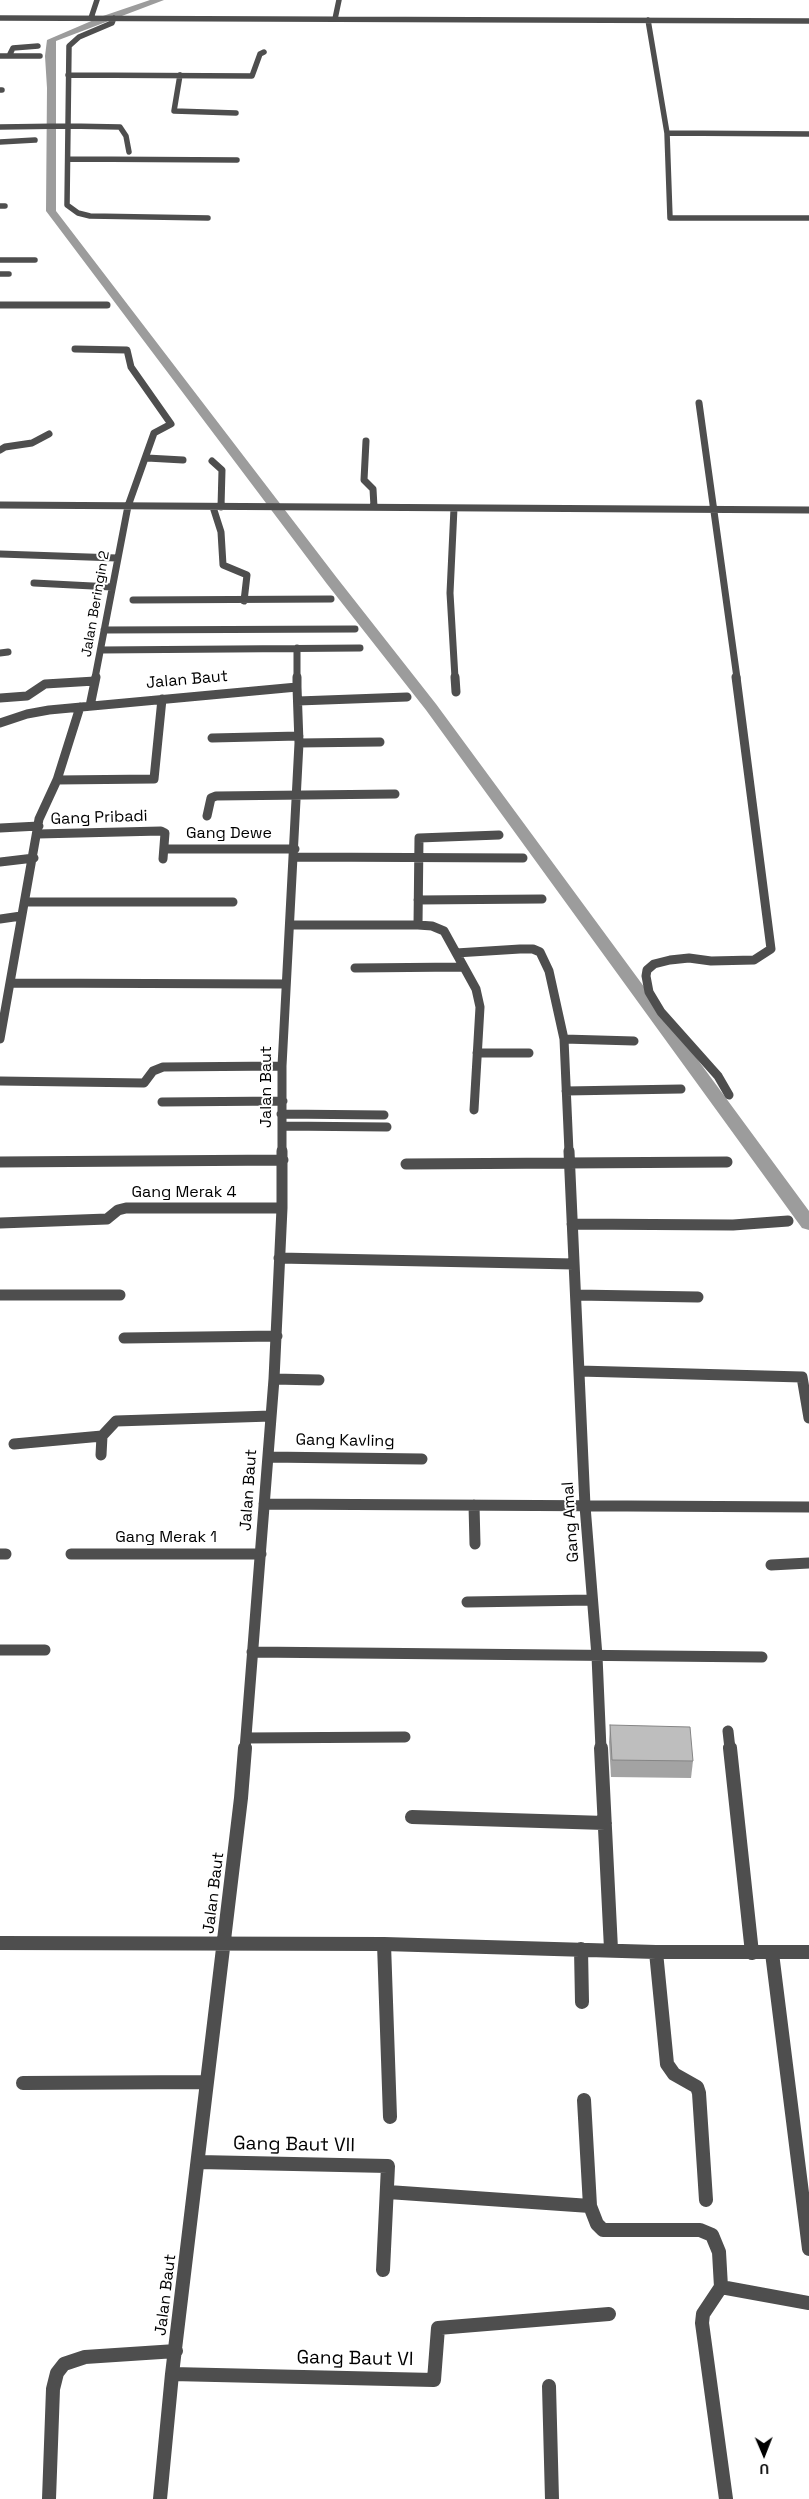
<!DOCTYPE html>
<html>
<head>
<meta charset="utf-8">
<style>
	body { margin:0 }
	#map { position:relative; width:809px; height:2499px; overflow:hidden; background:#fff; font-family:"Space Grotesk",sans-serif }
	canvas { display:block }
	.north { position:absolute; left:739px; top:2429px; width:50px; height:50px; -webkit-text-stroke:4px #fff; paint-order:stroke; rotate:179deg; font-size:14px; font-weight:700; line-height:20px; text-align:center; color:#000 }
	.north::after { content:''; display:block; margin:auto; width:18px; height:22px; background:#000; clip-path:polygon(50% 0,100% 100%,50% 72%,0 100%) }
</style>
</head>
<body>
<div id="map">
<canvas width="809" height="2499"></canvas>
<div class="north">U</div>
</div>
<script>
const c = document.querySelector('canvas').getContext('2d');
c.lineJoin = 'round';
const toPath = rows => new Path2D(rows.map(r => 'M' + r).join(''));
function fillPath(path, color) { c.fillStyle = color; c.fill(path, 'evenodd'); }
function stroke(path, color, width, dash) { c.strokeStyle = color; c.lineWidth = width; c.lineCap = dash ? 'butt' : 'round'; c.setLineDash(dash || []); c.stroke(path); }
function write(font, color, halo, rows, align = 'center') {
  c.font = font + ' "Space Grotesk",sans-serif'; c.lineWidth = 4; c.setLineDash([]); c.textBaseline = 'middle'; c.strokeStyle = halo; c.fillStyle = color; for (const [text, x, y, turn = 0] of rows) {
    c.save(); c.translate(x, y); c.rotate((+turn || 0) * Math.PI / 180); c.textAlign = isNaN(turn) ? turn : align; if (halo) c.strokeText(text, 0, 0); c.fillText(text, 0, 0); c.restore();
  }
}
fillPath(toPath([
	[150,0,164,0,56,41,56,211,337,578,436,704,809,1211,809,1230,802,1228,426,710,327,584,46,211,47,88,45,56,47,40,103,16,150,0]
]), '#9c9c9c');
stroke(toPath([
	[0,18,809,21],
	[91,18,97,0],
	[335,19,339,0],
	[648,20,667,133,670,218,809,218],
	[0,56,40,56],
	[9,56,13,48,38,46],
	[68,75,252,76,260,54,264,52],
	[180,75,174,111,236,113],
	[0,90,2,90],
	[0,127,68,126,69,46,79,37,112,23,114,18],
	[667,133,809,134],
	[0,142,35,140],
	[129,152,126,136,120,127,68,126,67,205,78,213,90,216,208,218],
	[69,159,237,160],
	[0,206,5,206],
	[0,260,35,260],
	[0,274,9,274]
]), '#4e4e4e', 5.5);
stroke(toPath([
	[0,305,107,305],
	[75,349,127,350,131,367,171,424,154,433,128,506,95,678],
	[699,403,737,678],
	[366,441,364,480,373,489,374,507],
	[0,450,5,447,32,443,49,434],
	[147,458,183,460],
	[212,461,222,470,221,507],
	[0,505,809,510],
	[213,507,221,532,223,565,247,575,244,601],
	[454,508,450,593,455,678],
	[0,554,117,558],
	[34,583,112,587],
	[133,600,331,599],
	[104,630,355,629],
	[297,648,297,678],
	[101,650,360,648],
	[0,653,8,652]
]), '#4e4e4e', 7);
stroke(toPath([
	[297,677,297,687],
	[455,677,456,692],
	[0,698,27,696,45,684,95,681],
	[298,701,407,697],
	[90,706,96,677],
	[0,723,27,714,49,710,297,687,299,743,282,1066,282,1152],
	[212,738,299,736],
	[299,743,380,742],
	[57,780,154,779,162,699],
	[207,816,211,798,216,796,395,794],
	[0,828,39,826],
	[38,834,161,831,165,833,163,859],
	[164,849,295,849],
	[294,857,523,858],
	[0,862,34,858],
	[418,900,542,899],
	[25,902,233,902],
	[0,919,21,916],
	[291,925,418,925,432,926,444,931,476,989,480,1007,474,1110],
	[418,925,419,838,499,835],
	[456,953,520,949,533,949,540,952,549,971,564,1039,569,1152],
	[355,968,462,967],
	[11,983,285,984],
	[0,1039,39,819,57,780,80,707],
	[564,1039,634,1041],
	[477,1053,529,1053],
	[0,1081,144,1083,153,1071,163,1067,282,1066],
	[566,1091,681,1089],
	[729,1095,718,1076,661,1012,649,992,646,976,647,970,654,964,670,960,689,958,711,961,754,960,771,949,736,677],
	[162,1102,283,1101],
	[281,1114,384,1115],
	[282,1126,387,1127]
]), '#4e4e4e', 9);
stroke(toPath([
	[569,1151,585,1506,597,1656,601,1749],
	[0,1162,283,1160],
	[406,1164,727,1162],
	[0,1223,107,1219,118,1210,126,1208,282,1208],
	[572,1224,733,1225,788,1221],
	[279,1258,574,1264],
	[0,1295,120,1295],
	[576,1295,698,1297],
	[124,1338,277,1336],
	[579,1371,802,1377,809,1418],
	[274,1379,319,1380],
	[14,1444,102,1436],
	[101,1455,102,1436,116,1421,271,1416],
	[268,1457,422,1459],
	[264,1504,809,1507],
	[474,1505,475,1544],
	[0,1554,6,1554],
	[71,1554,261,1554],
	[771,1565,809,1563],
	[467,1602,591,1600],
	[0,1650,45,1650],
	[252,1652,762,1657],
	[728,1731,730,1749],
	[246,1738,405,1737],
	[245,1749,274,1379,282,1208,282,1151]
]), '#4e4e4e', 11);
stroke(toPath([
	[601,1748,611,1949],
	[730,1748,752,1953],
	[412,1817,605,1823],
	[0,1943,384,1944,656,1952,809,1952],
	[384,1944,390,2117],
	[581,1949,582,2002],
	[656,1952,667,2064,674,2074,697,2087,699,2093,706,2200],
	[772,1953,809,2249],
	[23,2083,207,2082],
	[584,2100,590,2206],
	[199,2162,388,2166,383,2270],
	[388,2192,590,2206,597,2224,603,2230,700,2230,712,2235,719,2252,721,2287,703,2314,702,2323,726,2499],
	[721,2287,809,2303],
	[172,2374,434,2380,438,2328,609,2314],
	[549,2386,552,2499],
	[49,2499,53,2389,57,2373,64,2364,85,2357,176,2351],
	[160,2499,172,2374,241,1798,245,1748]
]), '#4e4e4e', 14);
fillPath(toPath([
	[610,1725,693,1761,691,1778,611,1777,609,1742]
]), '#a3a3a3');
const building = toPath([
	[610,1725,690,1727,693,1761,612,1760,610,1725]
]);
fillPath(building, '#bebebe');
stroke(building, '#858585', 1);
write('14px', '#000', '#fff', [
	["Jalan Beringin 2",96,604,-80]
]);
write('16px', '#000', '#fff', [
	["Jalan Baut",187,680,-5],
	["Gang Pribadi",99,818,-2],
	["Gang Dewe",229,834],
	["Jalan Baut",267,1087,-90],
	["Gang Merak 4",184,1193],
	["Gang Kavling",345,1441,1],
	["Jalan Baut",249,1490,-86],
	["Gang Amal",571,1522,-94],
	["Gang Merak 1",166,1538],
	["Jalan Baut",214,1893,-83],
	["Jalan Baut",166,2295,-83]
]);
write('19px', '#000', '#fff', [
	["Gang Baut VII",294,2145,1],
	["Gang Baut VI",355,2359,1]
]);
</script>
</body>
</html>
